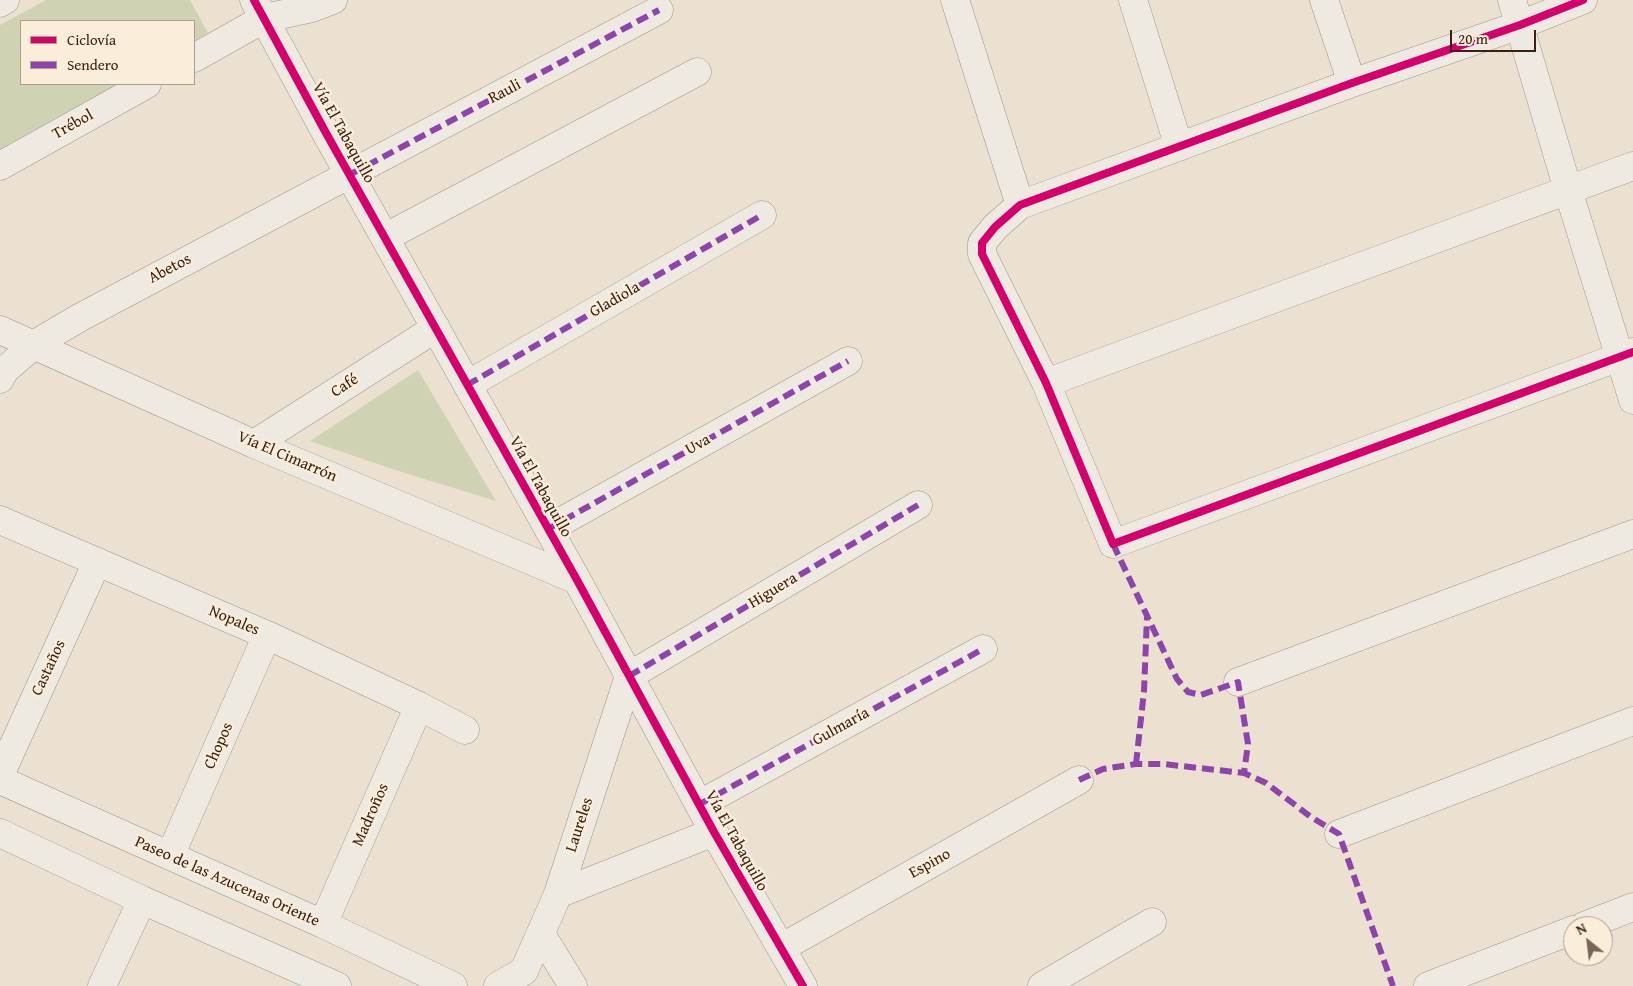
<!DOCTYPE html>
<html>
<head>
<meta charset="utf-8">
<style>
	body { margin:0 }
	#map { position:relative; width:1633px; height:986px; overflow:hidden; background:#ece1d1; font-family:"Gentium Book Plus",serif }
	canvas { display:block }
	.legend { position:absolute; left:20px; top:20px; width:175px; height:65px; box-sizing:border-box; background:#faedd9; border:1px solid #ae9b8b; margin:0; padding:6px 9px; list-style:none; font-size:15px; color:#3d2015 }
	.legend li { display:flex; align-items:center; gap:10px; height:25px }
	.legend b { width:25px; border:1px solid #ae9b8b }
	.north { position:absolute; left:1563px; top:916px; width:50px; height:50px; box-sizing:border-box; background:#faedd9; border:1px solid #ae9b8b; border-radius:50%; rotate:331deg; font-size:14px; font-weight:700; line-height:20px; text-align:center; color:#3d2015 }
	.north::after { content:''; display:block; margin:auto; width:18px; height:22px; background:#7a6457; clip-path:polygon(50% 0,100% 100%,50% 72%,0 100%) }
	.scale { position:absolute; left:1450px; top:30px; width:86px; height:22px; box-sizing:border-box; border:2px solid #3d2015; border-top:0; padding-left:6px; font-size:15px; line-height:18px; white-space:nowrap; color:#3d2015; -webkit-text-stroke:4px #faedd9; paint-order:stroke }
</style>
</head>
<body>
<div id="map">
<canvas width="1633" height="986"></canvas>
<ul class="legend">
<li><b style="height:6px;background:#d6006c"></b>Ciclovía</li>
<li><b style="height:6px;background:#8e44ad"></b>Sendero</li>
</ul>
<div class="north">N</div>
<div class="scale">20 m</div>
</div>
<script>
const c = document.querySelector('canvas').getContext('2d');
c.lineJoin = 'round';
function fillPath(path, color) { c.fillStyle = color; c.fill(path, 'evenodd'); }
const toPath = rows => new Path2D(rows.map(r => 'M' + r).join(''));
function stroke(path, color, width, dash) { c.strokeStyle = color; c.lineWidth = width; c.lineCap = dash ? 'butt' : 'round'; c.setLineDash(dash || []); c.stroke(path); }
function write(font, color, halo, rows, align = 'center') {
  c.font = font + ' "Gentium Book Plus",serif'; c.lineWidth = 5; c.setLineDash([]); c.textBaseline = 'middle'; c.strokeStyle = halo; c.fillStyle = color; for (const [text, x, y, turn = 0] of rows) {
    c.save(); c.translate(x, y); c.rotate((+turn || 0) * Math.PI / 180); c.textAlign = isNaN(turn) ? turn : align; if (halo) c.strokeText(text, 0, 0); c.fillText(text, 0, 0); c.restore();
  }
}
fillPath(toPath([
	[46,0,190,0,208,33,194,41,194,21,21,21,21,84,120,84,0,151,0,25],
	[418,370,496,501,395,470,310,441]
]), '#cfd2b3');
const street = toPath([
	[254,0,326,133,577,580,714,832,803,986],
	[955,0,1020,205],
	[1133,0,1179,147],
	[1324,0,1352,83],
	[1512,0,1568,190,1633,400],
	[1583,0,1520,25,1352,83,1020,205,995,227,982,243,982,254,1046,383,1113,544,1633,352],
	[0,3,5,0],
	[194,58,265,18,312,8,333,0],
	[0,166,147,84],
	[386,237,697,72],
	[0,330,254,444,577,580],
	[0,379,5,370,35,344,79,318,659,10],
	[1046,383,1633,166],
	[467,385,762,215],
	[254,444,436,328],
	[0,520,267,635,419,706,465,730],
	[548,529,848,361],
	[1238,682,1633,534],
	[0,775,97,562],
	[0,780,323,924,453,986],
	[700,804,983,649],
	[0,833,142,900,337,986],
	[1339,834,1633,721],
	[170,856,267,635],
	[558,894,714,832],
	[323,924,419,706],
	[1584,926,1633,907],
	[541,934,573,986],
	[781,948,1079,780],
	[102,986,142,900],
	[498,986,524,971,558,894,629,676,918,505],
	[1042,986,1152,922],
	[1428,986,1573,930]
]);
stroke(street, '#9e948a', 29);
stroke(street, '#efeae1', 28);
stroke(toPath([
	[351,174,659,10],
	[467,385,762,215],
	[548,529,848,361],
	[1113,544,1177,679,1188,692,1201,695,1238,682,1248,744,1244,773,1266,783,1311,817,1339,834,1393,986],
	[629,676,918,505],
	[1136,764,1144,691,1147,617],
	[1079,780,1103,769,1136,764,1163,764,1244,773],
	[700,804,983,649]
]), '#8e44ad', 6, [12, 6]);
stroke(toPath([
	[254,0,326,133,577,580,714,832,803,986],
	[1583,0,1520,25,1352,83,1020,205,995,227,982,243,982,254,1046,383,1113,544,1633,352]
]), '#d6006c', 8);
write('16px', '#3d2015', '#faedd9', [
	["Rauli",505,92,-28],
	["Trébol",73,125,-29],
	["Vía El Tabaquillo",343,133,61],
	["Abetos",170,269,-28],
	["Gladiola",615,300,-30],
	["Café",345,386,-33],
	["Uva",698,445,-29],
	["Vía El Cimarrón",287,457,23],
	["Vía El Tabaquillo",540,487,61],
	["Higuera",773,591,-31],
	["Nopales",234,621,23],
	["Castaños",49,668,-65],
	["Gulmaría",841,727,-29],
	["Chopos",219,746,-66],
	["Madroños",371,815,-66],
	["Laureles",580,825,-72],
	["Vía El Tabaquillo",736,841,61],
	["Espino",930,864,-29],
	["Paseo de las Azucenas Oriente",227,882,24]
]);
</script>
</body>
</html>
